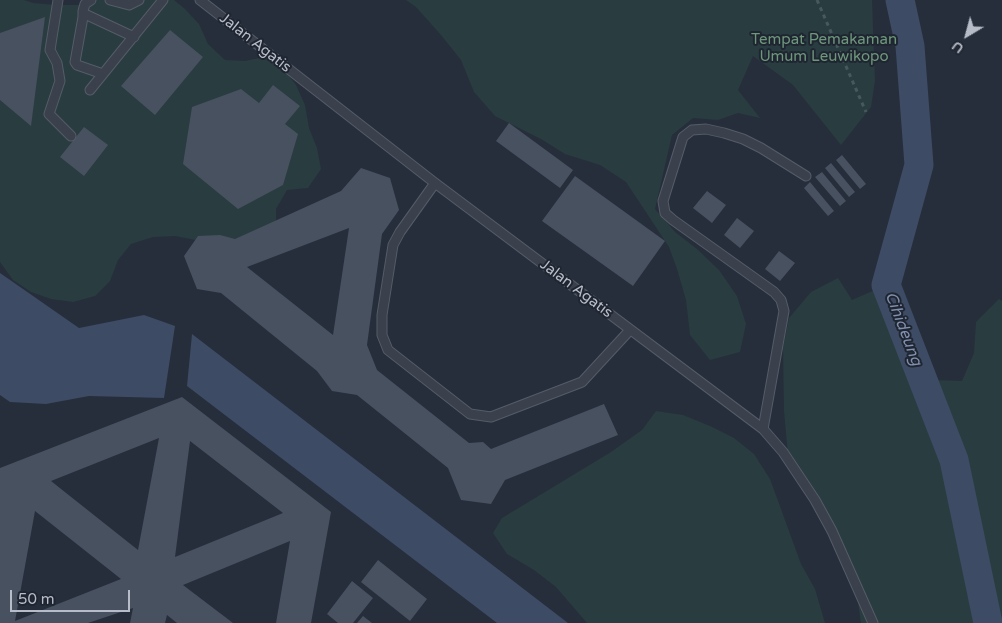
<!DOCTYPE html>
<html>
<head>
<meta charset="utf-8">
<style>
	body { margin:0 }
	#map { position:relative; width:1002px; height:623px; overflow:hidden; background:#262e3c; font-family:"Varela Round",sans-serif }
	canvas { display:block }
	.north { position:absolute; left:942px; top:10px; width:50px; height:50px; -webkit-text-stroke:4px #1f2632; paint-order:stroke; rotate:217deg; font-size:14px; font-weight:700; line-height:20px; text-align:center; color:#b6bcc8 }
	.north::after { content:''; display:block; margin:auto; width:18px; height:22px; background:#b6bcc8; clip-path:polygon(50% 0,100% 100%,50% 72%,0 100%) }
	.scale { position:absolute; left:10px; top:590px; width:120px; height:22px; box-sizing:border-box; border:2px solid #b6bcc8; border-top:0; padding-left:6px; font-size:15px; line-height:18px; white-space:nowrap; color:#b6bcc8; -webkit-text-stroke:4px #1f2632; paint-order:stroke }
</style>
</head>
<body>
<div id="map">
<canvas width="1002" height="623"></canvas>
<div class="north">U</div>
<div class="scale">50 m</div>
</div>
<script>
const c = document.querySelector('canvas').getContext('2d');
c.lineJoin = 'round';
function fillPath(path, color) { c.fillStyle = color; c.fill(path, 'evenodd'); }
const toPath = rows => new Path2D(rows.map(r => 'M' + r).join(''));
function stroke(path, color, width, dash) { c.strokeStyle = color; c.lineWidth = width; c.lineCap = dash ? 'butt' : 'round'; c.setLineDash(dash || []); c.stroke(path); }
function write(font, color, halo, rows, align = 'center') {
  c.font = font + ' "Varela Round",sans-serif'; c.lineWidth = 4; c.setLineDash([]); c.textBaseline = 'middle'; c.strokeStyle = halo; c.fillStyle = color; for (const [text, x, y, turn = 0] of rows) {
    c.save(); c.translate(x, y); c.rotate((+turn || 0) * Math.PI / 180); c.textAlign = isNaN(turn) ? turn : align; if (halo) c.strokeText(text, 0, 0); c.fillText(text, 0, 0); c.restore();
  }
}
fillPath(toPath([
	[0,0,24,0,33,3,55,5,78,5,87,0,174,0,185,9,199,24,208,44,225,60,245,61,264,57,282,67,296,85,305,105,309,128,317,148,321,169,308,188,287,190,276,209,276,232,216,244,175,236,153,237,131,244,118,260,110,281,95,296,73,302,51,299,31,292,13,280,0,262],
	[406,0,872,0,875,81,871,107,841,145,793,85,753,56,738,90,760,118,738,113,718,120,693,118,672,135,655,209,675,232,697,249,719,270,737,296,746,324,740,352,710,360,690,335,686,300,677,269,669,247,626,182,600,165,565,154,541,139,495,116,474,92,461,60,441,35,416,7],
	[838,278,852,300,886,285,899,333,933,380,962,381,974,353,976,322,999,299,1002,301,1002,623,861,623,855,582,788,455,784,411,783,348,789,318,811,292],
	[656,411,683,415,710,426,734,438,754,454,770,479,801,564,815,589,825,623,587,623,556,587,534,570,507,554,493,533,502,518,611,452,642,430]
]), '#293c3f');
fillPath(toPath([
	[0,273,79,328,144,315,175,326,164,398,89,396,46,404,10,402,0,395],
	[192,334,568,623,497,623,187,386]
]), '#3d4b64');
stroke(toPath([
	[900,0,910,46,919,165,886,285,954,460,988,623]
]), '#3d4b64', 29);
fillPath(toPath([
	[45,17,31,126,0,100,0,33],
	[170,30,203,57,155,115,121,86],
	[273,85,300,106,285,124,298,134,283,185,238,209,183,164,192,107,241,89,259,103],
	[509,123,573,170,560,188,496,141],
	[84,127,108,145,84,176,60,157],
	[842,155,866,184,860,189,836,160],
	[831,163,855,192,849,197,825,168],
	[361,168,390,178,399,210,382,234,367,345,377,370,469,443,483,442,491,449,604,404,618,435,505,480,491,504,461,500,448,468,357,395,332,391,317,371,221,293,197,289,184,256,198,236,220,235,235,239,341,191],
	[349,228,333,335,247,267],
	[822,172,846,201,840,206,815,177],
	[575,176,665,241,633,286,542,221],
	[810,182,834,211,828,216,804,188],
	[707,191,726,205,712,223,693,208],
	[737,218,754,231,740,248,724,235],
	[779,251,795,263,780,281,765,269],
	[182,397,331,512,311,623,276,623,290,541,183,585,233,623,177,623,167,615,165,623,130,623,133,608,88,623,0,623,0,468],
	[159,438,138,550,51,481],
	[190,441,283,513,175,557],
	[35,511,121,579,15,621],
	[378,560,427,599,410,621,361,582],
	[352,581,373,598,353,623,338,623,327,614],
	[363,616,372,623,357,623]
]), '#485160');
const service = toPath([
	[58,0,50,50,57,63,60,81,49,114,71,136],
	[110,0,129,5,139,0],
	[200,0,435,183,763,429,783,452,815,500,832,531,873,623],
	[83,17,83,11,85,4,91,0],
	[103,74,77,65,75,62,83,17,87,15,134,37],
	[90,90,163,0],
	[435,183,400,232,393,245,382,315,382,335,388,350,470,414,491,417,582,382,630,330],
	[763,429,784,311,781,300,774,292,673,220,665,213,663,201,683,137,692,130,706,129,724,133,743,139,761,148,806,176]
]);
stroke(service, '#555c68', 11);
stroke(toPath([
	[817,0,866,112]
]), '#48595d', 3, [4, 4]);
stroke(service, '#3a414d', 9);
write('15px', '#6f977b', '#1f2632', [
	["Tempat Pemakaman",824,40],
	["Umum Leuwikopo",824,57]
]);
write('15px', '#b6bcc8', '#1f2632', [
	["Jalan Agatis",255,43,38],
	["Jalan Agatis",576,289,37]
]);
write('italic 16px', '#8090ad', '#1f2632', [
	["Cihideung",903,329,69]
]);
</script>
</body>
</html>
